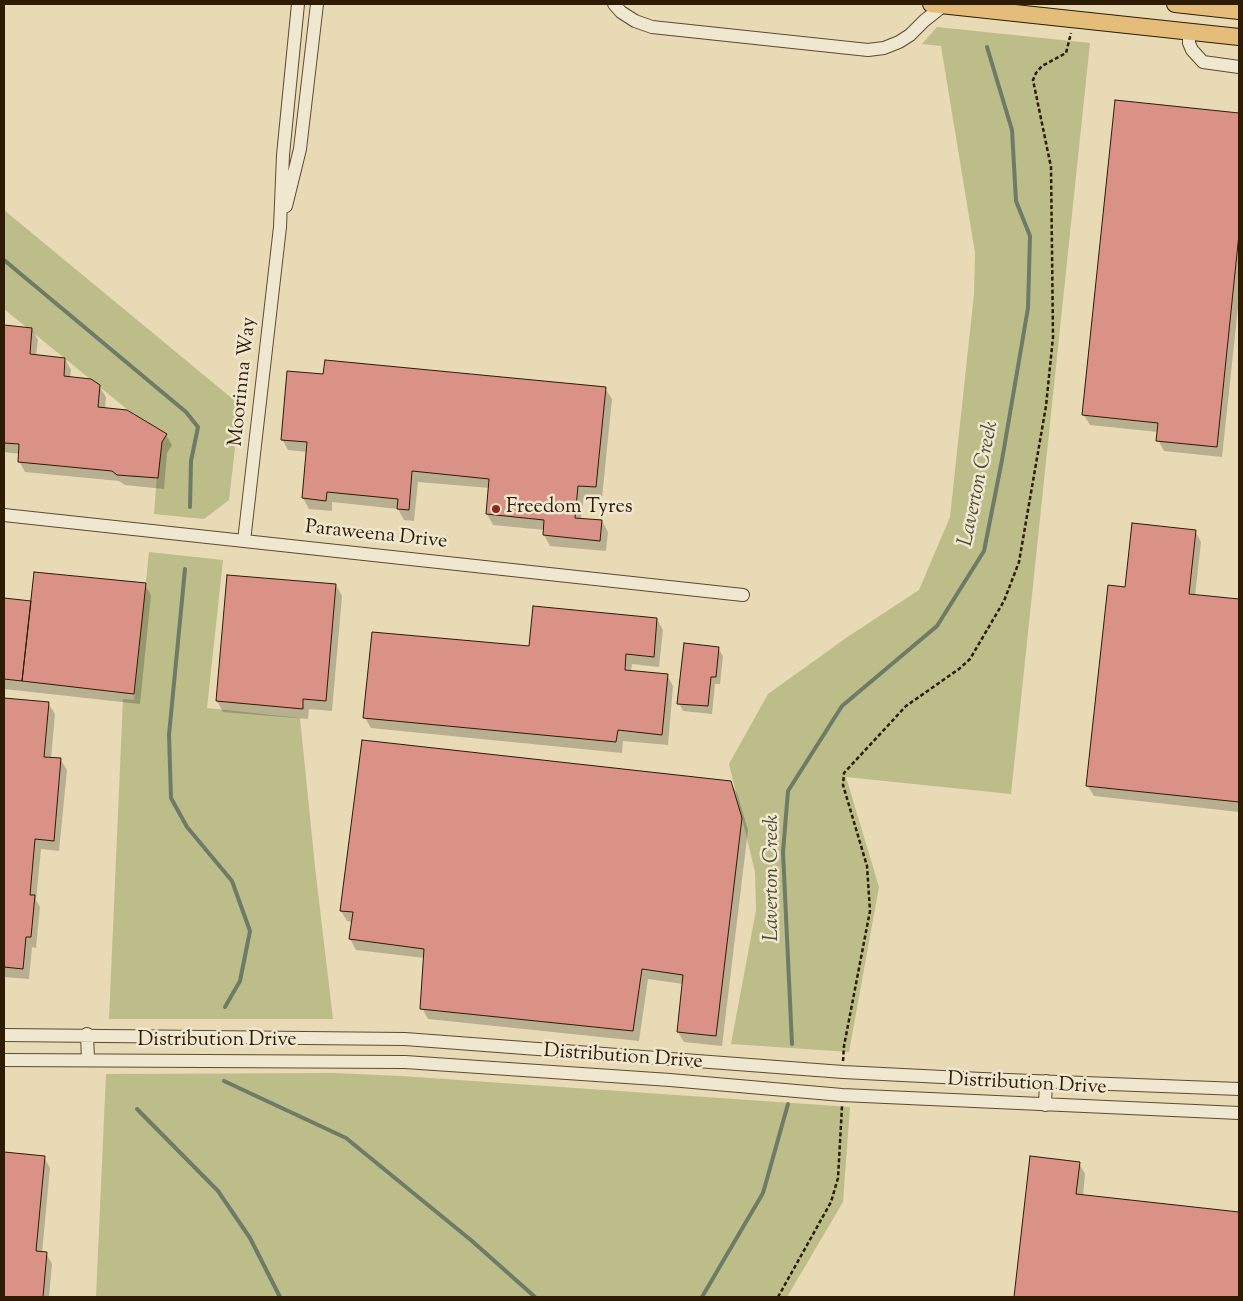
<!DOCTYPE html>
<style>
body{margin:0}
#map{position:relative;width:1243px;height:1301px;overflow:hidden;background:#e7dab5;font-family:"Sorts Mill Goudy",serif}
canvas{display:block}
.frame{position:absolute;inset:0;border:5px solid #2d1b03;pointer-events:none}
</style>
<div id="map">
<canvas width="1243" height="1301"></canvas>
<div class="frame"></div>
</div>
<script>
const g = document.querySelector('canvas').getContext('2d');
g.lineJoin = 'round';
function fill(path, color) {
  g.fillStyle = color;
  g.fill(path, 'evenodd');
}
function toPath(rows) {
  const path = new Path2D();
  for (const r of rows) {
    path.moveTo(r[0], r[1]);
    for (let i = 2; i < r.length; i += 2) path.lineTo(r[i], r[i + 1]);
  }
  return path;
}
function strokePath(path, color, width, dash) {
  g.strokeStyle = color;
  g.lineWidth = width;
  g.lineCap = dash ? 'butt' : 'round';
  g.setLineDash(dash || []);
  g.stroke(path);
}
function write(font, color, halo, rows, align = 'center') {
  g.font = font + ' "Sorts Mill Goudy",serif';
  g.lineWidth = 5;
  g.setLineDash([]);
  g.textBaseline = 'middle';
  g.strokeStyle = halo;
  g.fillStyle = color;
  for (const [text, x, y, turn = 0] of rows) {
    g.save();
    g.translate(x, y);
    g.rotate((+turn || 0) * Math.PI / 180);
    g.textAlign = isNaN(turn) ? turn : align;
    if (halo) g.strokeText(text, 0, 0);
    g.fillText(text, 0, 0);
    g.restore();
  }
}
fill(toPath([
 [937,27,1090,43,1011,794,846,777,879,887,849,1052,731,1044,756,910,755,872,729,764,768,694,846,638,919,590,950,517,974,294,975,253,941,46,922,44],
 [4,210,240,405,229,500,204,519,154,514,160,436,4,309],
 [149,552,223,560,207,708,300,718,315,867,333,1019,109,1019,123,699,134,700],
 [334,1073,401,1076,850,1107,843,1202,787,1297,96,1297,106,1074]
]), '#bcbd89');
fill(toPath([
 [1116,101,1239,114,1239,298,1222,457,1164,451,1158,440,1158,432,1090,425,1083,414],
 [4,326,32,329,38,340,36,356,65,359,71,370,70,378,99,386,106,397,105,409,166,435,172,445,167,453,164,489,125,485,119,481,25,472,19,461,20,454,4,452],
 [325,375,605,388,612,399,602,498,584,496,581,519,602,521,608,532,606,551,550,546,544,535,545,530,493,525,487,514,490,488,418,482,414,521,404,520,398,509,332,502,332,511,309,509,303,498,308,452,288,450,282,439],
 [1195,531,1201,542,1195,596,1239,600,1239,812,1094,796,1087,785,1126,588],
 [145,585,151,595,140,704,4,689,4,599,32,602],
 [336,585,342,596,332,711,309,709,308,719,223,712,217,701],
 [657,619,663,630,659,667,632,664,631,672,667,675,673,686,668,745,623,741,622,753,371,728,365,718,530,648],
 [718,648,723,656,720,684,715,684,712,714,683,711,679,703],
 [4,699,48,703,55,714,51,759,61,760,67,770,59,851,41,849,36,900,40,907,36,948,32,947,29,979,4,977],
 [730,782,737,793,748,830,722,1046,684,1042,678,1032,683,984,648,979,639,1041,428,1019,422,1008,425,958,356,950,350,939,353,922,347,921,341,911],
 [4,1153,44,1157,50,1168,42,1253,46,1253,52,1264,49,1297,4,1297],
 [1031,1158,1079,1163,1085,1174,1083,1196,1239,1214,1239,1297,1015,1297]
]), '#0003');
strokePath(toPath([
 [4,260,186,412,198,427,191,461,190,507],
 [185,569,169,735,171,798,187,827,232,881,250,931,240,981,225,1007],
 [792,1044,783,852,788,791,842,706,937,626,984,551,1002,460,1028,308,1030,236,1016,201,1012,130,987,47],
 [224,1081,346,1138,472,1241,535,1297],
 [137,1109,218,1191,250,1238,280,1297],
 [702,1297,763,1193,788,1104]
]), '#6d7b67', 4);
const building = toPath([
 [1115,100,1239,113,1239,234,1217,447,1156,441,1158,423,1082,415,1115,100],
 [4,325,32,328,30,354,65,358,64,376,91,379,100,385,98,407,127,410,167,434,162,442,158,478,117,475,112,471,18,462,19,444,4,443,4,325],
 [325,360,606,387,596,487,578,486,575,518,602,520,600,541,543,535,544,520,486,514,489,479,412,471,409,510,397,509,398,499,327,492,326,501,302,498,307,442,281,440,287,371,323,374,325,360],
 [1132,523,1196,530,1189,594,1239,599,1239,802,1086,786,1108,585,1125,587,1132,523],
 [34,572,146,583,134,694,22,681,34,572],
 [227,575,336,584,326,701,303,699,303,709,216,701,227,575],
 [4,598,31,601,22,681,4,679,4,598],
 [533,606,657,618,654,657,626,654,625,670,668,674,662,735,618,730,616,742,363,718,372,632,529,646,533,606],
 [684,643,719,647,716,677,711,677,708,706,677,704,684,643],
 [4,698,49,702,44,757,61,758,54,841,35,839,30,895,35,895,31,937,26,937,23,969,4,967,4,698],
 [362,740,731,781,742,818,716,1036,677,1032,683,975,642,969,633,1031,420,1009,424,949,349,939,353,912,340,911,362,740],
 [4,1152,45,1156,36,1251,47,1252,43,1297,4,1297,4,1152],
 [1030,1156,1080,1162,1076,1194,1239,1212,1239,1297,1014,1297,1030,1156]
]);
fill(building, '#da9286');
strokePath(building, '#2d1b03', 1);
const minor = toPath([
 [614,4,621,12,635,21,652,27,868,50,884,48,899,42,910,35,924,21,944,5],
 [1189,32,1189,43,1192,50,1203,62,1239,67],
 [286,206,300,149,317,4],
 [4,515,743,595],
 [244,541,280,227,283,155,298,4],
 [87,1034,88,1060],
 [4,1035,405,1039,843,1072,982,1079,1239,1089],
 [4,1060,405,1062,670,1080,842,1095,1239,1113],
 [1045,1105,1046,1081]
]);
const major = toPath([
 [931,4,1239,37],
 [1175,4,1239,11]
]);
strokePath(minor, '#5c4b30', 14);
strokePath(major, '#2d1b03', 18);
strokePath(toPath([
 [843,1061,844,1046,870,911,867,866,843,785,844,773,906,706,959,669,970,659,1004,601,1019,562,1046,406,1053,337,1051,167,1033,80,1036,73,1042,66,1066,53,1071,33],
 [778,1297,831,1202,838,1178,842,1106]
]), '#2d1b03', 2.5, [4, 2.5]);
strokePath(minor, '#efe7cf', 12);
strokePath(major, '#e4bd7a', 16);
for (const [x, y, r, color] of [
 [496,509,5,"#8f2418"]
]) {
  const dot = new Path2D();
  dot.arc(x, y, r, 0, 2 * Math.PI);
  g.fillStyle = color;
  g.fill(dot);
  strokePath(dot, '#efe7cf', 2);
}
write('20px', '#2d1b03', '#efe7cf', [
 ["Moorinna Way",244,382,-84],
 ["Paraweena Drive",376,536,6],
 ["Distribution Drive",217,1042],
 ["Distribution Drive",623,1058,4],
 ["Distribution Drive",1027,1085,3]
]);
write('20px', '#2d1b03', '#efe7cf', [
 ["Freedom Tyres",506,509]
], 'left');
write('italic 21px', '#4d4b35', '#efe7cf', [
 ["Laverton Creek",980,484,-78],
 ["Laverton Creek",773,878,-90]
]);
</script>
